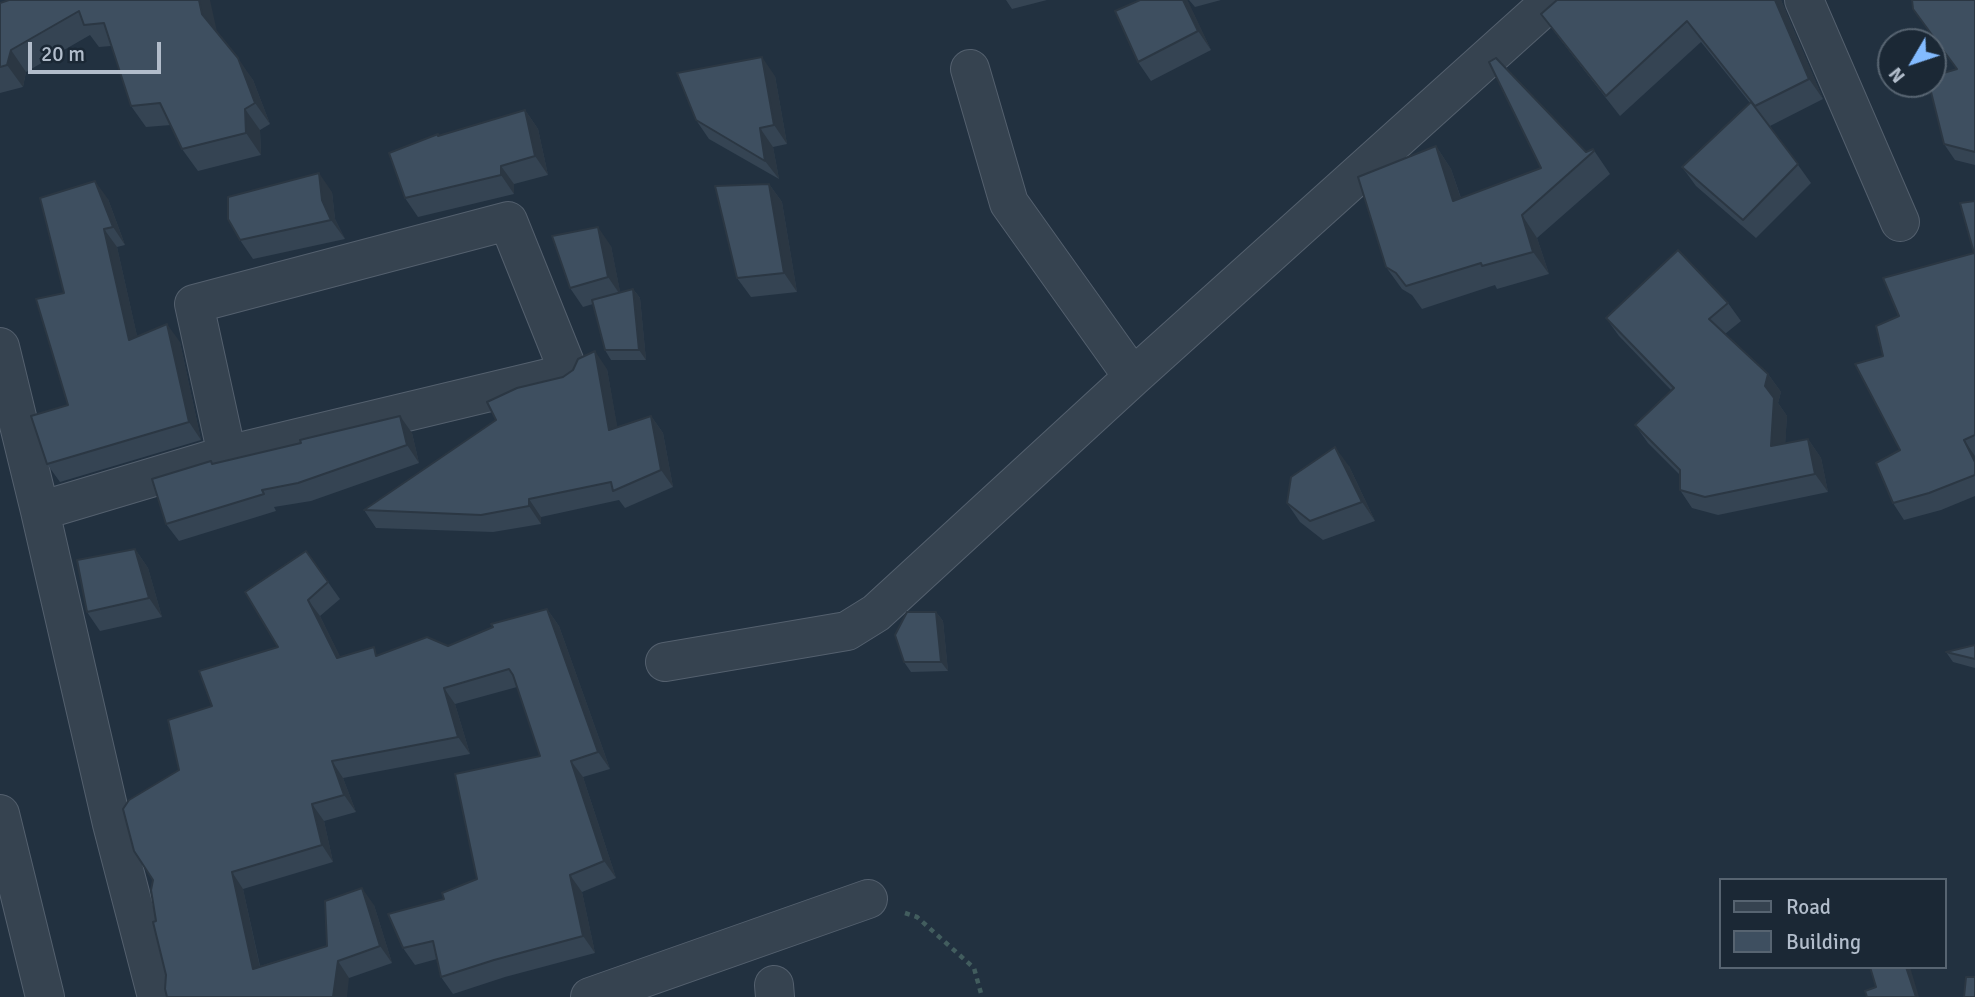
<!DOCTYPE html>
<style>
body{margin:0}
#map{position:relative;width:1975px;height:997px;overflow:hidden;background:#223140;font-family:Signika,sans-serif}
canvas{display:block}
.legend{position:absolute;left:1719px;top:878px;width:228px;height:91px;box-sizing:border-box;background:#1b2835;border:2px solid #576471;margin:0;padding:9px 12px;list-style:none;font-size:21px;color:#b2bdcb}
.legend li{display:flex;align-items:center;gap:14px;height:35px}
.legend b{width:35px;border:2px solid #576471}
.north{position:absolute;left:1877px;top:28px;width:70px;height:70px;box-sizing:border-box;background:#1b2835;border:2px solid #576471;border-radius:50%;rotate:231deg;font-size:19px;font-weight:700;line-height:28px;text-align:center;color:#b2bdcb}
.north::after{content:'';display:block;margin:auto;width:24px;height:32px;background:#83bbff;clip-path:polygon(50% 0,100% 100%,50% 72%,0 100%)}
.scale{position:absolute;left:28px;top:42px;width:133px;height:32px;box-sizing:border-box;border:4px solid #b2bdcb;border-top:0;padding-left:9px;font-size:21px;line-height:24px;white-space:nowrap;color:#b2bdcb;-webkit-text-stroke:5px #1b2835;paint-order:stroke}
</style>
<div id="map">
<canvas width="1975" height="997"></canvas>
<ul class="legend">
<li><b style="height:9px;background:#364350"></b>Road</li>
<li><b style="height:19px;background:#3e4f60"></b>Building</li>
</ul>
<div class="north">N</div>
<div class="scale">20 m</div>
</div>
<script>
const g = document.querySelector('canvas').getContext('2d');
g.lineJoin = 'round';
function toPath(rows) {
  const path = new Path2D();
  for (const r of rows) {
    path.moveTo(r[0], r[1]);
    for (let i = 2; i < r.length; i += 2) path.lineTo(r[i], r[i + 1]);
  }
  return path;
}
function strokePath(path, color, width, dash) {
  g.strokeStyle = color;
  g.lineWidth = width;
  g.lineCap = dash ? 'butt' : 'round';
  g.setLineDash(dash || []);
  g.stroke(path);
}
function fill(path, color) {
  g.fillStyle = color;
  g.fill(path, 'evenodd');
}
const minor = toPath([
 [1804,0,1900,222],
 [970,69,1009,203,1133,377],
 [0,347,40,511,112,824,157,997],
 [40,511,227,455,569,373,508,221,194,304,227,455],
 [665,662,847,631,876,613,1133,377,1552,0],
 [0,814,45,997],
 [774,985,775,997],
 [590,997,868,899]
]);
strokePath(minor, '#54606e', 40);
strokePath(toPath([
 [905,913,917,917,974,968,982,997]
]), '#425d5e', 4.5, [5, 5]);
strokePath(minor, '#364350', 38);
fill(toPath([
 [9,0,217,32,253,80,270,124,260,130,261,155,198,171,182,149,171,125,146,127,131,106,111,46,99,47,90,35,26,72,23,87,0,93,0,3],
 [1006,0,1047,0,1012,9],
 [1140,0,1187,0,1211,50,1151,81,1138,62],
 [1189,0,1221,0,1195,7],
 [1781,0,1823,99,1770,126,1811,183,1756,238,1696,186,1682,167,1750,103,1701,42,1620,116,1556,34,1541,14],
 [1975,0,1975,165,1955,160,1944,144,1957,70],
 [775,76,787,144,773,147,779,179,709,139,696,120],
 [525,110,538,129,548,175,514,184,514,194,418,217,405,198,438,134,440,136],
 [1436,146,1451,169,1461,198,1593,149,1610,174,1537,238,1549,274,1497,289,1495,285,1422,309,1412,295,1402,289,1386,267],
 [769,184,782,202,797,292,751,297,737,278],
 [332,192,335,219,345,239,253,259,240,240],
 [108,199,125,245,117,247,137,336,180,342,201,440,60,482,47,464,68,405,64,293],
 [1975,201,1975,496,1941,510,1904,520,1893,503,1900,450,1883,356,1899,316,1974,253],
 [611,246,620,292,633,289,640,298,646,360,611,360,605,350,593,304,583,307,570,288],
 [1728,303,1741,321,1725,334,1768,374,1781,392,1778,403,1787,416,1785,444,1808,439,1821,458,1828,492,1718,515,1692,508,1680,490,1680,475,1648,443,1635,425,1671,390,1619,336,1606,318],
 [607,369,617,427,651,416,663,433,673,487,625,508,619,500,541,517,541,524,493,532,376,528,364,510,496,420],
 [412,433,419,463,311,501,274,507,276,511,179,541,166,524,213,464],
 [1349,466,1375,521,1323,540,1300,522,1287,503],
 [135,549,148,568,162,617,100,631,87,612],
 [306,551,340,599,320,616,340,657,380,655,448,646,547,609,559,626,610,769,583,777,616,878,582,892,595,953,505,977,453,994,441,977,437,959,415,965,403,948,444,899,477,879,540,756,517,687,455,704,470,754,343,778,356,812,324,821,333,862,243,889,260,966,327,946,374,905,392,963,349,978,166,975,156,921,179,770,212,706,278,647],
 [936,612,943,621,948,671,911,672,904,662],
 [1975,645,1975,668,1953,662,1946,652]
]), '#354453');
fill(toPath([
 [199,0,210,0,218,36,202,14],
 [1183,0,1187,0,1189,3,1211,50,1198,31],
 [1775,0,1781,0,1823,99,1809,79],
 [11,50,26,72,23,87,7,65],
 [762,57,775,76,787,144,774,125],
 [238,58,253,80,270,124,255,103],
 [245,109,260,130,261,155,246,133],
 [525,110,538,129,548,175,535,156],
 [760,128,773,147,779,179,765,161],
 [1436,146,1451,169,1469,223,1453,201],
 [501,166,514,184,514,194,501,175],
 [319,173,332,192,335,219,345,239,331,220,322,200],
 [95,181,108,199,125,245,113,227],
 [769,184,782,202,797,292,784,273],
 [1522,215,1537,238,1549,274,1533,252],
 [598,227,611,246,621,296,608,277],
 [104,229,117,247,142,358,129,340],
 [633,289,640,298,646,360,639,350],
 [167,324,180,342,201,440,189,422],
 [595,351,607,369,621,447,609,430],
 [1768,374,1781,392,1778,403,1787,416,1784,464,1771,446,1765,386],
 [400,416,412,433,419,463,407,445],
 [651,416,663,433,673,487,661,470],
 [1808,439,1821,458,1828,492,1815,474],
 [1964,440,1975,456,1975,462],
 [1335,447,1349,466,1375,521,1362,502],
 [529,499,541,517,541,524,529,506],
 [135,549,148,568,162,617,149,598],
 [308,600,320,616,349,674,337,658],
 [547,609,559,626,610,769,598,752],
 [936,612,943,621,948,671,941,662],
 [444,688,455,704,470,754,458,737],
 [332,761,343,778,356,812,344,795],
 [571,761,583,777,616,878,604,861],
 [312,804,324,821,333,862,322,845],
 [232,872,243,889,264,986,253,969],
 [570,875,582,892,595,953,583,936],
 [362,888,374,905,392,963,380,946],
 [338,961,349,978,347,997,333,997],
 [1906,967,1910,967,1919,997,1916,997]
]), '#2b3743');
const building = toPath([
 [9,0,199,0,202,14,238,58,255,103,245,109,246,133,182,149,160,103,131,106,104,23,84,25,79,11,11,50,7,65,0,67,0,3,9,0],
 [1140,0,1183,0,1198,31,1138,62,1115,11,1140,0],
 [1557,0,1775,0,1809,79,1755,106,1687,21,1606,96,1541,14,1557,0],
 [1912,0,1975,0,1975,152,1944,144,1929,84,1933,84,1933,76,1957,69,1913,9,1912,0],
 [762,57,774,125,760,128,765,161,696,120,677,73,762,57],
 [1496,58,1586,152,1593,149,1594,151,1522,215,1533,252,1482,266,1481,263,1406,286,1396,273,1386,267,1358,177,1436,146,1453,201,1541,168,1489,62,1496,58],
 [1751,102,1798,164,1743,220,1682,167,1751,102],
 [525,110,535,156,501,166,501,175,405,198,389,153,438,134,438,136,525,110],
 [319,173,322,200,331,220,240,240,228,219,228,197,319,173],
 [95,181,113,227,104,229,129,340,167,324,189,422,47,464,31,416,68,405,36,299,64,293,40,198,95,181],
 [769,184,784,273,737,278,715,186,769,184],
 [1975,201,1975,435,1964,440,1975,462,1975,475,1929,493,1893,503,1876,463,1900,450,1855,364,1883,356,1876,326,1899,316,1883,278,1974,253,1960,203,1975,201],
 [598,227,608,277,570,288,552,236,598,227],
 [1678,250,1728,303,1709,319,1768,374,1765,386,1774,398,1771,446,1808,439,1815,474,1705,497,1680,490,1680,470,1635,425,1674,388,1606,318,1678,250],
 [633,289,639,350,605,350,592,300,633,289],
 [595,351,609,430,651,416,661,470,613,491,611,482,529,499,529,506,481,515,364,510,496,420,487,402,517,388,563,377,573,370,578,359,595,351],
 [400,416,407,445,298,483,262,490,264,494,166,524,152,479,211,461,212,464,301,443,300,440,308,438,400,416],
 [1335,447,1362,502,1310,521,1287,503,1291,477,1335,447],
 [135,549,149,598,87,612,77,560,135,549],
 [306,551,328,582,308,600,337,658,374,647,376,656,427,637,448,646,493,627,491,624,547,609,598,752,571,761,604,861,570,875,583,936,494,960,441,977,433,941,403,948,388,914,444,899,442,893,477,879,455,774,540,756,513,675,509,669,444,688,458,737,332,761,344,795,312,804,322,845,232,872,253,969,327,946,325,901,362,888,380,946,338,961,333,997,167,997,165,989,166,975,153,922,156,921,151,890,153,880,134,851,123,809,129,800,179,770,168,720,212,706,199,671,278,647,245,592,306,551],
 [907,612,936,612,941,662,904,662,895,635,907,612],
 [1975,645,1975,659,1946,652,1975,645],
 [1870,967,1906,967,1916,997,1867,997,1865,991,1876,987,1870,967],
 [1966,977,1975,977,1975,997,1964,997,1966,977]
]);
fill(building, '#3e4f60');
strokePath(building, '#2b3743', 2);
</script>
